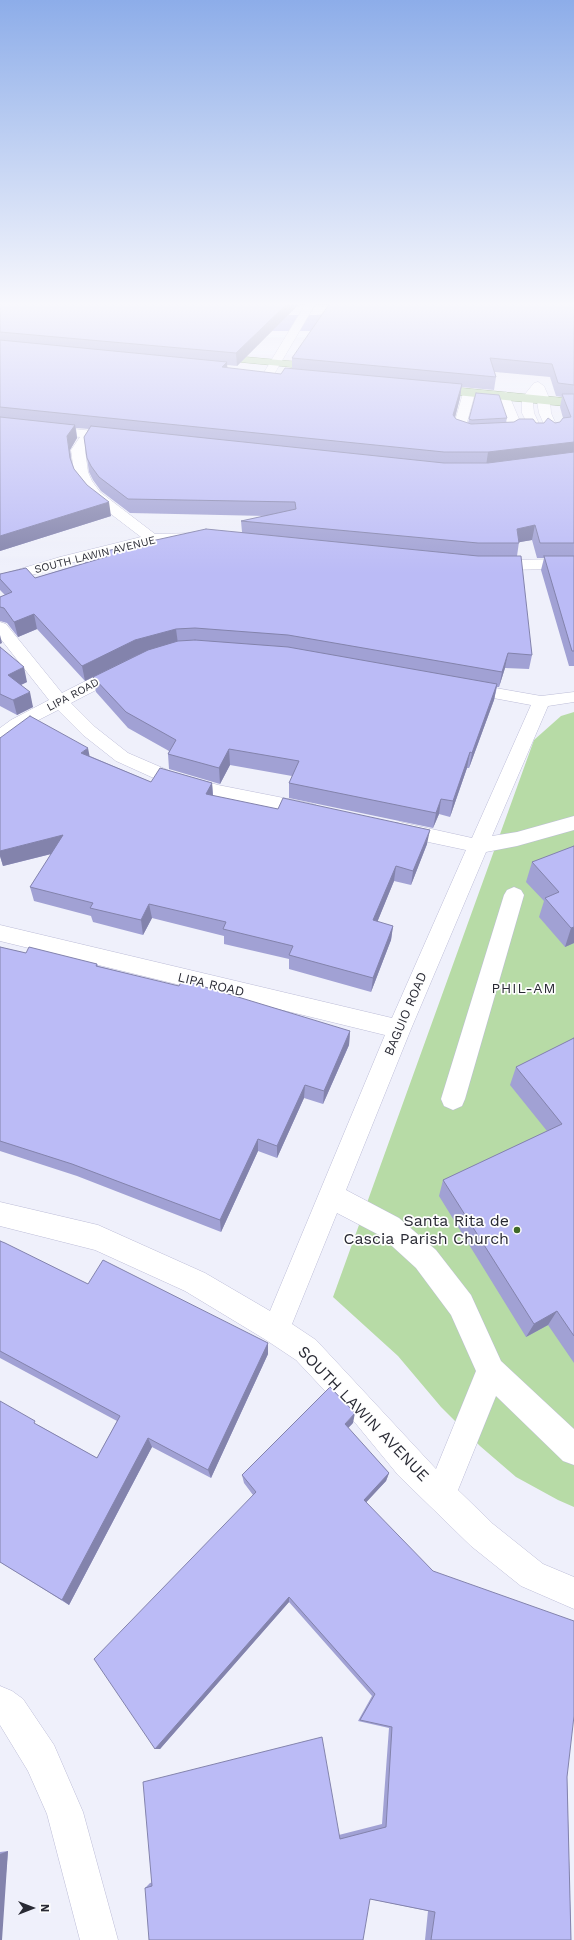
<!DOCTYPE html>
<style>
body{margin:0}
#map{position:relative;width:574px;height:1940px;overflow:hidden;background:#eff0fb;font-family:"Work Sans",sans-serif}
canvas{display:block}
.north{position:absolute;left:12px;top:1888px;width:40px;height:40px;-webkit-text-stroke:3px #fefefe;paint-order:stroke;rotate:90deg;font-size:11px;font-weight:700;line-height:16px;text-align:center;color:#292a34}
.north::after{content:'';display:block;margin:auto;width:14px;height:18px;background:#292a34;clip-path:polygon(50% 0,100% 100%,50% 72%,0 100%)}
</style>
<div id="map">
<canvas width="574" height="1940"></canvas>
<div class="north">N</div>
</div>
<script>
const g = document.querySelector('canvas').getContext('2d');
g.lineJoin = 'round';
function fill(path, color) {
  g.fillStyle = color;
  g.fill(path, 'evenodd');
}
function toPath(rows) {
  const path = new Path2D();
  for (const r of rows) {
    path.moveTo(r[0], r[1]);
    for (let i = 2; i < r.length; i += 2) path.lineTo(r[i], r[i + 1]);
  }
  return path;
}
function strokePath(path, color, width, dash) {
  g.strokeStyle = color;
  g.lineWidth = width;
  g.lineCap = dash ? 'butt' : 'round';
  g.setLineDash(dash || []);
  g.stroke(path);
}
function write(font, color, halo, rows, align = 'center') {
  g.font = font + ' "Work Sans",sans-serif';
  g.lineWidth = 3.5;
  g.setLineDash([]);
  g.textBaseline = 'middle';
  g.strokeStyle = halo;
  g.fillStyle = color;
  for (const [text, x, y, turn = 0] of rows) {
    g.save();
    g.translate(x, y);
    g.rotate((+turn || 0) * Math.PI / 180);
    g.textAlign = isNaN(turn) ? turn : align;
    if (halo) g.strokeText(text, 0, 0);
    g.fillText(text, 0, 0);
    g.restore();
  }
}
fill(toPath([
 [574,712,574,1507,558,1500,516,1477,480,1446,441,1407,398,1356,333,1297,534,740,561,716]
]), '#b7dba6');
fill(toPath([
 [118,303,143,303,252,315,317,315,349,311,390,310,399,312,403,318,399,324,390,326,349,327,317,331,252,331,135,318,126,315,118,303]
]), '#a4a3eb');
const minor = toPath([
 [306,303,316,303,273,376,265,376,263,374,306,303],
 [538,382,544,386,550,400,551,413,559,431,557,434,553,435,547,431,539,413,536,396,533,403,534,413,543,432,541,435,533,435,522,413,522,398,534,383,538,382],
 [469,389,475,393,466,426,471,428,508,426,499,400,502,393,506,392,512,396,511,400,522,426,520,429,512,434,469,436,455,431,453,428,463,393,469,389],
 [0,421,121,434,122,437,116,441,92,438,85,450,88,472,92,481,100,492,155,534,196,533,201,534,203,537,201,540,196,541,152,543,70,563,0,585,0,575,60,557,141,537,90,498,78,482,74,472,71,450,80,437,0,429,0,421],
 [574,559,574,569,491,570,486,568,483,565,486,562,491,560,574,559],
 [0,622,6,624,62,693,115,666,121,665,127,666,129,670,127,674,71,703,95,727,128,753,172,772,218,785,309,803,316,805,319,810,316,815,309,817,218,797,158,780,116,761,83,735,58,710,23,728,6,741,0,743,0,728,11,720,49,700,0,638,0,622],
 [467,683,541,696,574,692,574,702,548,706,492,836,517,832,574,816,574,830,517,846,486,852,411,1029,346,1190,399,1218,436,1250,471,1295,501,1361,574,1429,574,1465,563,1461,496,1396,458,1490,493,1524,543,1564,574,1577,574,1609,521,1586,471,1546,398,1475,357,1425,296,1360,266,1340,185,1291,95,1250,0,1226,0,1202,98,1225,205,1273,270,1311,385,1035,0,941,0,925,392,1018,466,850,400,836,393,834,390,829,393,824,400,822,472,838,531,705,461,692,458,688,461,684,467,683],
 [337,1213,381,1236,416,1268,451,1315,476,1371,436,1469,316,1340,292,1324,337,1213],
 [514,887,521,890,524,895,465,1099,462,1106,453,1110,444,1106,441,1099,504,895,507,890,514,887],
 [0,1686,12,1691,23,1699,54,1745,83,1812,118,1940,80,1940,47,1814,28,1771,0,1725,0,1686]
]);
const major = toPath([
 [213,354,322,364,328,367,322,370,209,359,207,357,213,354],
 [431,385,574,399,574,407,427,392,425,389,431,385]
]);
strokePath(minor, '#bcbcd7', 1);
strokePath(major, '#698a5c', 1);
fill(minor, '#fff');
fill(major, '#b9d7aa');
fill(toPath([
 [0,303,300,303,237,366,227,365,227,368,281,374,292,368,292,358,574,303,574,666,569,666,541,570,544,558,537,558,532,540,519,542,517,556,532,655,529,669,505,668,499,687,497,687,494,700,469,768,467,768,450,817,439,814,433,828,289,798,289,783,292,776,230,765,220,784,169,769,168,754,169,751,128,728,96,692,93,677,85,681,37,629,18,637,7,623,0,621,0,597,5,595,0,590,0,574,35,578,106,556,106,551,242,532,241,521,266,516,130,513,101,491,93,480,89,472,84,437,89,429,76,428,77,438,70,450,71,460,74,469,111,516,0,551],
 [495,372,550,377,556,396,562,397,560,407,563,418,560,422,555,423,536,423,506,422,507,418,469,419,468,423,456,419,455,417,460,398,461,387,494,390,496,377],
 [139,654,94,676,137,655],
 [0,647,27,682,21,685,33,707,17,715,0,706],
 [0,738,90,756,151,782,212,783,213,796,427,844,411,885,394,881,377,922,393,926,391,940,371,992,289,969,289,959,224,944,224,936,152,918,143,935,93,922,91,916,34,901,30,887,51,854,3,866,0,856],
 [574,846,574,943,565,947,539,917,544,901,526,882,532,862],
 [0,947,26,953,97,964,98,966,350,1031,349,1045,323,1104,304,1098,277,1158,258,1151,221,1232,77,1176,0,1151],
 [574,1038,574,1363,548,1325,526,1337,439,1196,443,1180,547,1131,510,1085,516,1067],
 [0,1241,88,1284,268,1343,268,1354,211,1478,152,1447,69,1605,0,1562,38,1425,97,1458,117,1421,0,1358],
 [353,1423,348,1428,389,1473,386,1481,366,1502,567,1777,571,1940,425,1940,428,1911,370,1899,145,1888,150,1883,382,1824,389,1728,358,1721,372,1696,289,1602,160,1749,155,1749,253,1495,244,1483,242,1475],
 [8,1851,0,1940,0,1852]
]), '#a1a1d4');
fill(toPath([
 [288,303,300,303,237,366,236,353],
 [227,362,228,375,222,367],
 [462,384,460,398,452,429,453,415],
 [75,425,77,438,70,450,73,472,67,436],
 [574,442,574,456,486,466,488,452],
 [109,502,111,516,0,551,0,536],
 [535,525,532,540,515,543,517,529],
 [34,614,37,629,18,637,14,622],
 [176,629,178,644,137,655,85,681,82,666,135,640],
 [0,635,2,643,0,644],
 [508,653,505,668,499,687,502,672],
 [24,667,27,682,12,689,8,675],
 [497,684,494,700,469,768,472,753],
 [30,692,33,707,17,715,13,700],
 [88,748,91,763,81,753],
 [229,749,230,765,220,784,219,768],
 [470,752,467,768,450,817,453,801],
 [212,783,213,797,206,794],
 [441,799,439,814,433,828,436,813],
 [430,830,427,844,411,885,413,871],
 [63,835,67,850,3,866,0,856,0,851],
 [396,866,394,881,372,935,373,920],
 [149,904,152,918,143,935,141,920],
 [393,926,391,940,371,992,373,978],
 [574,927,574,943,565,947,571,928],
 [350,1031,349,1045,323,1104,324,1091],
 [305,1085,304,1098,277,1158,277,1146],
 [258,1139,258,1151,221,1232,220,1220],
 [557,1311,548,1325,526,1337,534,1324],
 [268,1343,268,1354,211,1478,208,1470],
 [355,1413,353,1423,343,1433,345,1424],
 [148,1438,152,1447,69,1605,62,1600],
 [389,1473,386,1481,361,1508,364,1500],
 [289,1597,289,1602,160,1749,155,1749],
 [8,1851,2,1940,0,1940,0,1854]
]), '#8383ac');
const building = toPath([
 [0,303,288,303,236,353,0,332,0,303],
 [330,303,574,303,574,385,558,383,552,364,490,358,496,377,292,358,330,303],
 [0,340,227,362,222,367,281,374,285,368,462,384,453,415,456,419,471,424,514,422,519,419,533,419,536,423,544,423,548,418,555,423,560,422,563,418,571,417,562,394,574,394,574,442,488,452,444,452,0,407,0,340],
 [476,393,499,395,507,418,472,420,469,419,476,393],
 [0,417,75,425,67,436,70,458,74,469,87,485,109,502,0,536,0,417],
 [91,426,444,463,488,463,574,452,574,543,540,543,535,525,517,529,519,543,478,543,241,521,296,509,295,502,128,499,99,477,91,466,87,458,84,437,91,426],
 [206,529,478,556,521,556,532,655,508,653,502,672,288,635,195,628,176,629,135,640,82,666,34,614,14,622,4,608,0,607,0,597,12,592,0,579,0,574,26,568,35,578,109,556,106,551,206,529],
 [544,556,574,556,574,651,572,651,544,556],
 [195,640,288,647,497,684,472,753,470,752,453,801,441,799,436,813,289,783,299,761,229,749,219,768,168,754,176,740,126,712,93,677,148,650,178,641,195,640],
 [0,647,24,667,8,675,30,692,13,700,0,694,0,647],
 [30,716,88,748,81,753,151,782,160,768,212,783,206,794,278,809,283,798,430,830,413,871,396,866,373,920,393,926,373,978,289,955,293,946,223,929,226,922,149,904,141,920,90,908,93,903,30,887,63,835,0,851,0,738,30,716],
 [574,846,574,927,571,928,545,898,559,892,532,862,574,846],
 [0,947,26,953,29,947,97,964,96,966,179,986,182,980,350,1031,324,1091,305,1085,277,1146,258,1139,220,1220,72,1164,0,1141,0,947],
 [574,1038,574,1336,557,1311,534,1324,443,1180,562,1124,516,1067,574,1038],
 [0,1241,5,1243,88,1284,103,1260,268,1343,208,1470,148,1438,62,1600,0,1562,0,1401,35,1421,34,1423,97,1458,120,1416,0,1351,0,1241],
 [330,1387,355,1413,345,1424,389,1473,364,1500,433,1571,574,1621,574,1716,567,1777,571,1940,431,1940,435,1912,370,1899,363,1940,149,1940,145,1888,152,1886,143,1782,322,1737,340,1839,386,1827,392,1727,360,1720,375,1694,289,1597,155,1749,94,1659,256,1492,242,1475,330,1387]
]);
fill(building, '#bbbbf6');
strokePath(building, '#8383ac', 1);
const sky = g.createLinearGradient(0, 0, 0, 574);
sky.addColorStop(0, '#8dade9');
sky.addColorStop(0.53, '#f8f8fd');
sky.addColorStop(1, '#f8f8fd00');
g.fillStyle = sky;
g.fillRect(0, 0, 574, 574);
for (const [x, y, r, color] of [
 [517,1230,4,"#406a27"]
]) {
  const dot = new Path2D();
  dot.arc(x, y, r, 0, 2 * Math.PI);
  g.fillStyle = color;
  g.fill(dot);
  strokePath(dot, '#fefefe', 1.5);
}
write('11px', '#292a34', '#fefefe', [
 ["SOUTH LAWIN AVENUE",95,555,-14],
 ["LIPA ROAD",73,695,-28]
]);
write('13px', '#292a34', '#fefefe', [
 ["LIPA ROAD",211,985,13],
 ["BAGUIO ROAD",406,1014,-67]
]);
g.letterSpacing = '1px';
write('14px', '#292a34', '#fefefe', [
 ["PHIL-AM",524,989]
]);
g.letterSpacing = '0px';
write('16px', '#292a34', '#fefefe', [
 ["Santa Rita de",509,1221],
 ["Cascia Parish Church",509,1239]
], 'right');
write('16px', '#292a34', '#fefefe', [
 ["SOUTH LAWIN AVENUE",363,1414,46]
]);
</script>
